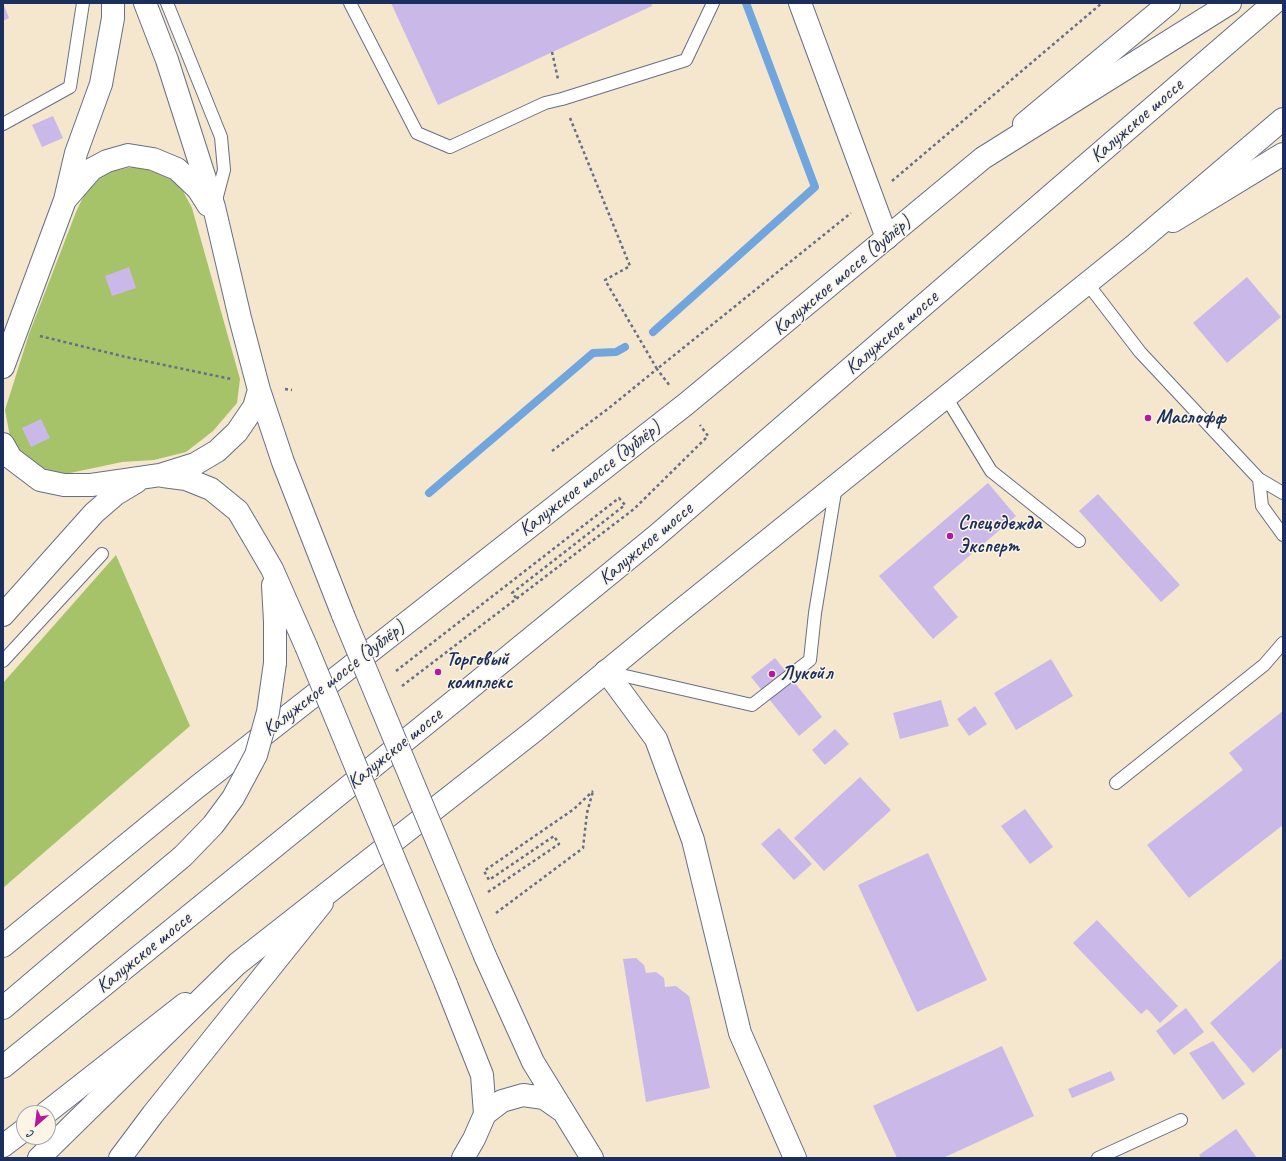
<!DOCTYPE html>
<meta charset="utf-8">
<style>
body{margin:0}
#map{position:relative;width:1286px;height:1161px;overflow:hidden;background:#f4e7cd;font-family:Caveat,sans-serif}
canvas{display:block}
.frame{position:absolute;inset:0;border:4px solid #1b2f5e;pointer-events:none}
.north{position:absolute;left:16px;top:1105px;width:40px;height:40px;box-sizing:border-box;background:#fcf5e5;border:1px solid #a2a6af;border-radius:50%;rotate:208deg;font-size:11px;font-weight:700;line-height:16px;text-align:center;color:#1b2f5e}
.north::after{content:'';display:block;margin:auto;width:14px;height:18px;background:#b5179e;clip-path:polygon(50% 0,100% 100%,50% 72%,0 100%)}
</style>
<div id="map">
<canvas width="1286" height="1161"></canvas>
<div class="frame"></div>
<div class="north">С</div>
</div>
<script>
const g = document.querySelector('canvas').getContext('2d');
g.lineJoin = 'round';
function fill(path, color) {
  g.fillStyle = color;
  g.fill(path, 'evenodd');
}
function toPath(rows) {
  const path = new Path2D();
  for (const r of rows) {
    path.moveTo(r[0], r[1]);
    for (let i = 2; i < r.length; i += 2) path.lineTo(r[i], r[i + 1]);
  }
  return path;
}
function strokePath(path, color, width, dash) {
  g.strokeStyle = color;
  g.lineWidth = width;
  g.lineCap = dash ? 'butt' : 'round';
  g.setLineDash(dash || []);
  g.stroke(path);
}
function write(font, color, halo, rows, align = 'center') {
  g.font = font + ' Caveat,sans-serif';
  g.lineWidth = 3;
  g.setLineDash([]);
  g.textBaseline = 'middle';
  g.strokeStyle = halo;
  g.fillStyle = color;
  for (const [text, x, y, turn = 0] of rows) {
    g.save();
    g.translate(x, y);
    g.rotate((+turn || 0) * Math.PI / 180);
    g.textAlign = isNaN(turn) ? turn : align;
    if (halo) g.strokeText(text, 0, 0);
    g.fillText(text, 0, 0);
    g.restore();
  }
}
fill(toPath([
 [144,166,169,177,183,191,192,208,240,379,237,403,213,431,186,452,154,460,122,462,56,476,30,463,11,442,5,410,29,334,76,212,87,189,106,173,127,168],
 [116,555,190,726,3,888,3,683]
]), '#a6c36a');
strokePath(toPath([
 [653,332,815,187,746,3],
 [429,493,593,353,616,352,625,347]
]), '#70a5dd', 8);
fill(toPath([
 [3,3,9,18,3,21],
 [391,3,651,3,652,6,438,105],
 [53,116,63,138,42,147,32,125],
 [129,267,136,288,112,296,105,276],
 [1247,277,1281,317,1227,363,1193,323],
 [41,419,50,438,31,447,22,428],
 [988,483,1016,516,933,587,958,617,933,639,879,576],
 [1098,494,1180,585,1161,602,1079,511],
 [775,658,822,717,799,736,751,677],
 [1051,659,1073,696,1016,730,994,693],
 [941,700,949,726,900,739,893,713],
 [975,706,987,724,969,736,957,719],
 [1283,711,1283,825,1189,898,1147,845,1243,770,1229,753],
 [835,729,849,744,825,765,812,750],
 [860,777,891,810,824,871,794,838],
 [1025,809,1053,847,1030,864,1001,826],
 [779,828,812,864,794,880,761,844],
 [928,853,987,980,917,1012,858,885],
 [1097,920,1178,1006,1160,1023,1147,1009,1141,1014,1073,943],
 [636,958,644,965,646,973,656,972,664,978,665,987,676,986,689,996,710,1088,646,1102,623,959],
 [1283,958,1283,1047,1253,1073,1210,1023],
 [1186,1008,1204,1032,1174,1055,1156,1031],
 [1213,1041,1245,1084,1223,1100,1189,1053],
 [1002,1046,1034,1116,943,1158,897,1158,873,1106],
 [1111,1071,1115,1080,1072,1098,1068,1089],
 [1236,1129,1257,1158,1201,1158,1199,1155]
]), '#cab8e9');
const service = toPath([
 [167,3,221,137,224,170,215,204],
 [350,3,417,133,450,147,545,103,562,99,686,60,713,3],
 [3,124,70,87,83,3],
 [1087,283,1140,352,1259,479,1262,506,1283,535],
 [946,397,991,471,1079,541],
 [1259,479,1283,493],
 [3,661,102,554],
 [608,672,752,705,810,660,815,613,836,486],
 [1116,783,1264,665,1283,643],
 [1098,1158,1181,1120]
]);
const minor = toPath([
 [145,3,167,60,214,207,240,318,259,390,283,462,343,615],
 [800,3,887,238],
 [66,199,92,169,107,161,128,155,153,159,177,169,198,189,208,205],
 [3,367,65,200,76,153,101,84,113,18,113,3],
 [3,444,11,458,40,480,64,485,91,485,160,475,195,464,217,451,237,432,254,407,259,390],
 [163,476,186,479,211,489,238,511,258,545,272,569,306,646],
 [273,585,275,622,275,663],
 [3,615,94,513,116,494,136,482],
 [606,671,656,739,693,840,740,1033,795,1158],
 [485,956,533,1062,592,1158],
 [446,984,482,1075,485,1114],
 [3,1008,82,941],
 [120,1158,153,1114,322,903],
 [463,1158,474,1139,485,1114,502,1101,523,1095,544,1098,561,1110]
]);
const secondary = toPath([
 [1024,124,1169,3],
 [1173,221,1283,154]
]);
const primary = toPath([
 [46,1113,185,1004],
 [3,1146,24,1130]
]);
const trunk = toPath([
 [3,946,197,787,686,404,983,158,1230,3],
 [3,1067,459,697,656,536,1274,3],
 [39,1158,237,964,534,731,670,619,1136,244,1283,119]
]);
strokePath(service, '#676f85', 14);
strokePath(minor, '#676f85', 24);
strokePath(secondary, '#676f85', 24);
strokePath(primary, '#676f85', 24);
strokePath(trunk, '#676f85', 24);
strokePath(toPath([
 [552,52,558,79],
 [570,118,630,266,605,280,657,369,851,213],
 [892,181,1102,3],
 [40,336,126,357,231,379],
 [285,389,292,390],
 [552,451,609,408,657,369,670,386],
 [396,671,619,498,625,505,512,593,517,599],
 [402,686,634,509,708,436,700,425],
 [488,892,559,844,554,836,489,880,484,871,574,809,593,791],
 [496,913,583,848,587,813,593,791]
]), '#676f85', 2.5, [3, 3]);
strokePath(service, '#fff', 12);
strokePath(minor, '#fff', 22);
strokePath(secondary, '#fff', 22);
strokePath(primary, '#fff', 22);
strokePath(trunk, '#fff', 22);
const minorBridge = toPath([
 [343,615,485,956],
 [306,646,446,984],
 [82,941,183,856,213,825,233,798,256,755,268,712,275,663]
]);
strokePath(minorBridge, '#676f85', 24, []);
strokePath(minorBridge, '#fff', 22);
for (const [x, y, r, color] of [
 [1148,418,4,"#b5179e"],
 [950,536,4,"#b5179e"],
 [438,672,4,"#b5179e"],
 [772,674,4,"#b5179e"]
]) {
  const dot = new Path2D();
  dot.arc(x, y, r, 0, 2 * Math.PI);
  g.fillStyle = color;
  g.fill(dot);
  strokePath(dot, '#fcf5e5', 1.5);
}
write('20px', '#1b2f5e', '#fcf5e5', [
 ["Калужское шоссе",1137,121,-41],
 ["Калужское шоссе (дублёр)",842,276,-40],
 ["Калужское шоссе",892,333,-41],
 ["Калужское шоссе (дублёр)",590,479,-38],
 ["Калужское шоссе",646,544,-40],
 ["Калужское шоссе (дублёр)",334,679,-38],
 ["Калужское шоссе",395,749,-39],
 ["Калужское шоссе",144,953,-39]
]);
write('bold 20px', '#1b2f5e', '#fcf5e5', [
 ["Маслофф",1156,418],
 ["Спецодежда",958,524],
 ["Эксперт",958,547],
 ["Торговый",446,660],
 ["комплекс",446,683],
 ["Лукойл",780,674]
], 'left');
</script>
